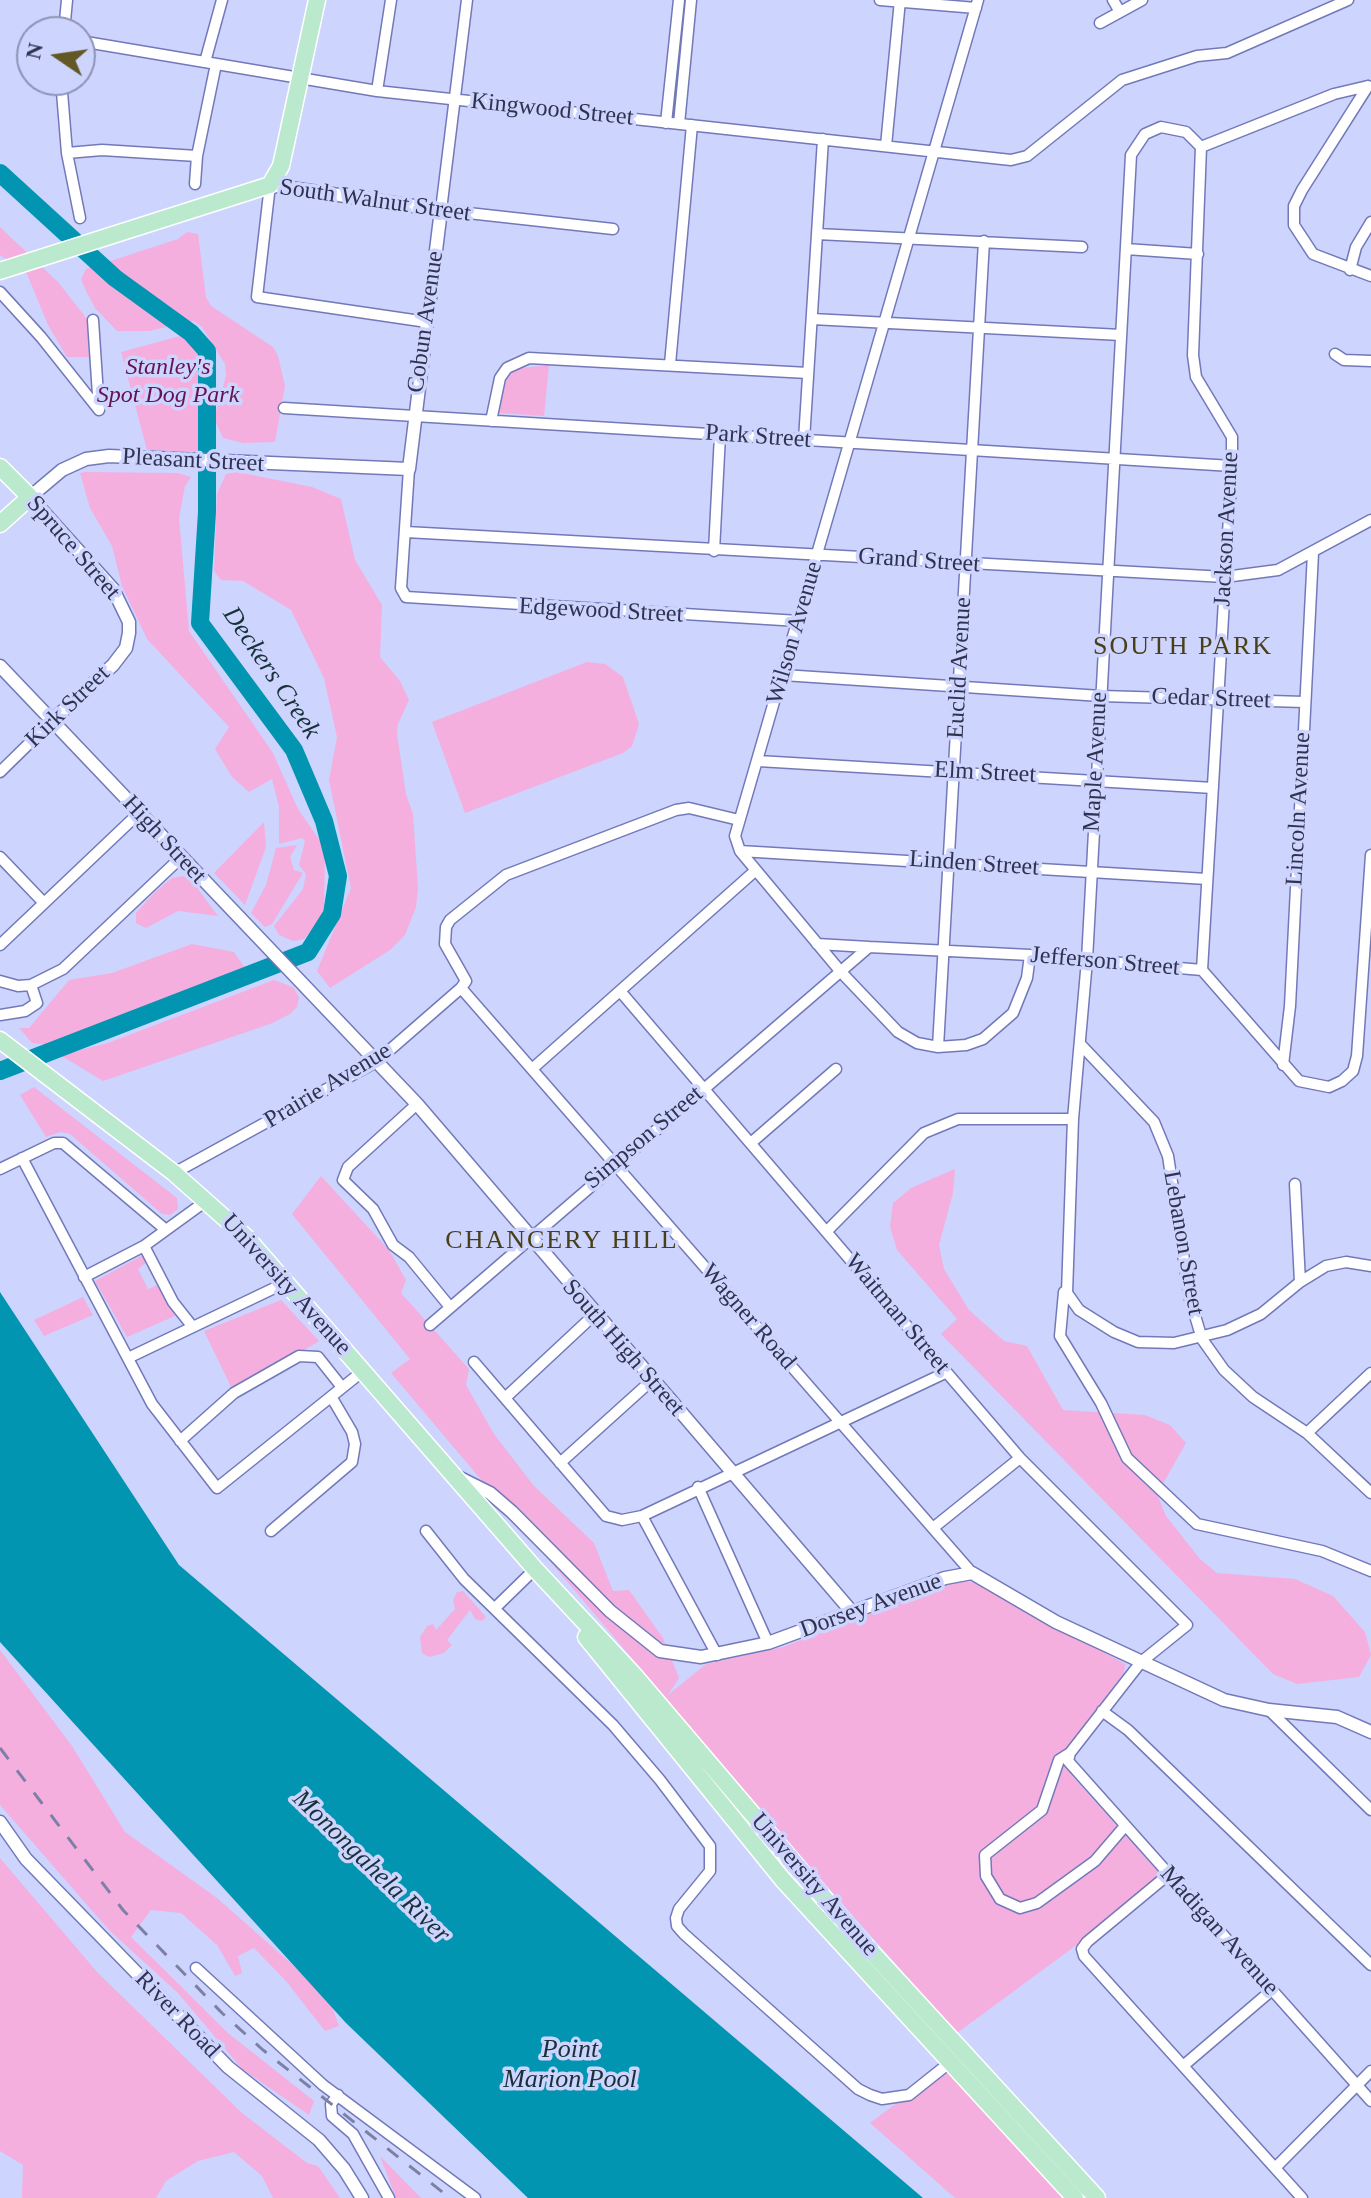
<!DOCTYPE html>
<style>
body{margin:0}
#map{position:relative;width:1371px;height:2198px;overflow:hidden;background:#cdd4fe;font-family:"Times New Roman",serif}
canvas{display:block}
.north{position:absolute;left:16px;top:16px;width:80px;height:80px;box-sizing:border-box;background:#cdd4fe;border:2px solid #8e94b8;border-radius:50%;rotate:283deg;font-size:22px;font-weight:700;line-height:32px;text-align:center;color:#30334f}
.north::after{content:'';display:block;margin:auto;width:28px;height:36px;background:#635825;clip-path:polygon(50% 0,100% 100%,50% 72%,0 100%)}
</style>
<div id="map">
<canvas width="1371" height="2198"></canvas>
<div class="north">N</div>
</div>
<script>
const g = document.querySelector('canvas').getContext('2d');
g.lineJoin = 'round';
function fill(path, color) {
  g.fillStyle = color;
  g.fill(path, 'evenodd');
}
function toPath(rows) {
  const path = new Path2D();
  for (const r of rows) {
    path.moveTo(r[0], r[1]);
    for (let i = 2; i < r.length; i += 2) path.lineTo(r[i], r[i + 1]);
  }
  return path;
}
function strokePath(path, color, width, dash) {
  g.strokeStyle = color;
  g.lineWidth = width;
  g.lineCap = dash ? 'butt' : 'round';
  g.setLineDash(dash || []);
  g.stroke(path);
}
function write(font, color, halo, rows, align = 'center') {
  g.font = font + ' "Times New Roman",serif';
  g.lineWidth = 7;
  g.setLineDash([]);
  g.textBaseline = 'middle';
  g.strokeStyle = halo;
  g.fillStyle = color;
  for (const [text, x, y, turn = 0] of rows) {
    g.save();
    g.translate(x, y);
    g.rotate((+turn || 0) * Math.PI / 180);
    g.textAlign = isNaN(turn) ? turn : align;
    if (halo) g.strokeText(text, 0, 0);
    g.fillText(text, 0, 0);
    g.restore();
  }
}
fill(toPath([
 [0,227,58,282,87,319,89,357,67,357,48,325,27,274,0,255],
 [187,232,198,234,206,297,211,306,273,347,278,356,285,386,275,442,243,443,223,438,214,418,226,376,225,364,202,327,193,321,149,331,117,331,95,308,85,289,81,279,86,269,178,239],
 [191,333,207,351,204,452,147,450,121,352],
 [549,365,544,416,499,413,501,391,511,373,522,368],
 [85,472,178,473,191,477,185,486,179,518,189,631,273,753,298,809,325,848,324,908,318,923,304,939,293,941,279,935,274,926,303,889,306,874,299,865,305,841,302,838,279,844,279,807,272,779,249,792,232,777,215,749,229,727,147,639,122,586,112,546,90,508,80,473],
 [237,472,312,487,341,499,355,560,382,605,380,657,400,681,409,700,398,724,397,734,406,794,413,814,418,888,416,907,405,935,390,950,330,988,317,971,351,888,329,780,337,737,324,678,291,610,243,581,221,580,214,571,217,494,226,474],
 [587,662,605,664,623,677,639,724,632,746,623,753,465,813,432,722],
 [264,822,266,847,245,905,214,873],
 [297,845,290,857,294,870,303,873,272,924,265,927,251,913,266,885,276,848],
 [183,876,192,881,218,916,178,911,146,928,136,923,136,913,154,893,172,878],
 [192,944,234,952,245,968,48,1045,32,1043,19,1028,29,1028,69,980,112,973],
 [274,980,293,987,299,997,297,1007,290,1014,270,1024,103,1081,60,1055,108,1043],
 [34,1087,177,1198,178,1209,170,1215,162,1214,70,1134,60,1132,46,1137,20,1095],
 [955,1169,953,1193,939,1245,944,1269,969,1310,1004,1341,1027,1346,1063,1410,1145,1415,1170,1425,1186,1443,1157,1494,1166,1516,1200,1559,1217,1573,1295,1579,1333,1596,1365,1632,1371,1655,1359,1677,1297,1684,1273,1674,941,1334,957,1319,897,1250,890,1227,893,1203,911,1188],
 [321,1176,389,1250,406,1280,401,1293,469,1369,466,1385,494,1434,534,1486,594,1543,613,1591,629,1590,663,1638,679,1678,668,1695,706,1664,783,1647,952,1582,974,1582,1125,1664,1124,1674,1071,1743,1063,1761,1073,1777,1161,1875,1082,1941,957,2033,777,1830,391,1373,410,1359,292,1214],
 [145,1254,147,1262,138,1269,148,1289,160,1284,175,1316,127,1337,95,1281],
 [83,1297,93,1315,44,1336,34,1320],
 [281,1300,319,1341,234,1393,204,1331],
 [463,1591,486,1617,482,1621,475,1619,470,1610,447,1640,452,1645,444,1653,429,1657,422,1653,420,1637,427,1626,433,1624,436,1630,455,1609,453,1600,457,1592],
 [0,1650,72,1746,125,1832,217,1898,328,1996,339,2026,325,2031,286,1981,254,1948,238,1956,242,1973,235,1976,217,1945,181,1913,151,1910,131,1937,228,2033,314,2101,309,2115,242,2069,178,1993,109,1930,0,1805],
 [0,1858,97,1972,242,2113,307,2163,318,2166,340,2198,273,2198,262,2176,234,2152,198,2161,166,2181,156,2198,22,2198,23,2165,0,2151],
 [950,2063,1075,2198,955,2198,870,2123],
 [380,2156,421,2198,396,2198]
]), '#f4afdf');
fill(toPath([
 [0,1292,179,1565,923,2198,528,2198,346,2023,0,1642]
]), '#0295b1');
strokePath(toPath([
 [0,173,115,278,191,333,207,351,207,512,200,623,294,750,324,821,338,876,332,914,308,952,0,1071]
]), '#0295b1', 18);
const minor = toPath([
 [467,0,441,210,613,229],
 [880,0,976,8],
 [978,0,735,836,740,851,841,972,898,1032,917,1043,938,1047,966,1045,983,1039,1013,1013,1027,978,1030,955],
 [1113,0,1120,12],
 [1100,23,1142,0],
 [64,32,67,0],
 [80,41,377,91,1011,160,1027,156,1122,80,1197,56,1227,53,1348,0],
 [205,62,222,0],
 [61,80,67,153,80,218],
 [1368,86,1302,190,1294,206,1294,225,1313,254,1371,276],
 [377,91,391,0],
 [666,123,679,0],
 [679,124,691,0],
 [886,146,900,0],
 [1201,147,1186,132,1161,127,1145,134,1131,155,1087,960,1073,1119,1067,1293,1079,1310,1114,1332,1138,1342,1174,1343,1227,1330,1261,1314,1300,1282,1326,1266,1346,1262,1371,1266],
 [1201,147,1193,355,1196,377,1232,437,1232,466,1202,970],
 [1201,147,1334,94,1368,86],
 [67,153,102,150,197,156],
 [195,184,197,156,216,64],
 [270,185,257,297,427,322],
 [817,234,1082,247],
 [1126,249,1198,254],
 [1350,270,1356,247,1371,222],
 [0,292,41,337,99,410],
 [812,319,1121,335],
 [93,320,99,410],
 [1335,354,1344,360,1371,361],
 [670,364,692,125],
 [284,408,1232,466],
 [491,421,500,378,507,368,529,358,808,373],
 [804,440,823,139],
 [409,469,401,588,406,597,799,621],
 [406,532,1225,577,1278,570,1371,520],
 [714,551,720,435],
 [783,675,1101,696,1304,702],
 [758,761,1213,788],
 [0,772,52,721],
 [740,851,1207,879],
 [0,857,44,903],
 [817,944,869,947],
 [0,945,139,813],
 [0,981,18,986,31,985,63,969,174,864],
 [461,988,972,1573],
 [620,991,1020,1458,1187,1625,1141,1662,1070,1753,1068,1761,1371,2101],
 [0,1015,25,1011,37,1003,31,985],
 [1081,1045,1154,1122,1168,1156,1190,1299,1202,1339,1224,1370,1253,1397,1307,1433,1371,1493],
 [938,1047,984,241],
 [1283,1065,1290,1006,1313,553],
 [532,1069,756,870],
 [417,1104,348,1167,343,1180,373,1209,393,1245,409,1257,450,1307],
 [752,1142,836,1069],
 [22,1158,152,1404,217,1488,363,1371],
 [0,1169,54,1143,63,1143,166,1230],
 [174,1173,376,1062,461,988,466,981,445,944,446,927,450,920,506,875,676,810,689,808,739,820],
 [1295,1184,1300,1282],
 [827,1231,924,1133,958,1119,1073,1119],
 [144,1246,173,1302,192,1326],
 [84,1277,144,1246,206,1201],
 [1064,1292,1060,1336,1101,1403,1127,1458,1197,1524,1322,1551,1371,1571],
 [430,1325,869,947,1030,955,1202,970,1299,1081,1329,1087,1342,1081,1353,1071,1357,1056,1371,855],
 [128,1358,287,1282],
 [474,1362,606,1516,622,1520,642,1516,945,1373],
 [505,1398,594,1315],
 [1307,1433,1371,1373],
 [180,1441,234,1393,299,1356,318,1357,341,1386],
 [560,1463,651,1381],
 [698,1487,768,1643],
 [642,1516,717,1655],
 [933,1528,1020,1458],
 [271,1531,352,1462,355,1444,352,1432,332,1398],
 [426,1531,464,1579,613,1725,660,1780,710,1846,710,1871,679,1909,676,1918,677,1926,684,1934,858,2089,870,2095,882,2099,909,2095,953,2060],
 [495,1608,535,1569],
 [1269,1710,1371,1810],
 [1102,1711,1128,1730,1371,1965],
 [1070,1753,1059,1760,1042,1810,985,1855,986,1876,1000,1899,1020,1908,1037,1903,1095,1861,1125,1826],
 [1169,1874,1087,1942,1082,1949,1084,1956,1302,2198],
 [196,1968,323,2085,475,2198],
 [1183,2066,1272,1990],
 [338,2095,331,2104,332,2116,353,2134,389,2198],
 [1276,2167,1371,2071]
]);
const tertiary = toPath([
 [0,666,417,1104,852,1612],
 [52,721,113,665,126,648,129,633,129,622,113,589,30,497,62,470,86,459,109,456,409,469,441,210,270,185],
 [458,1477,490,1493,512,1512,610,1611,660,1651,701,1657,768,1643,945,1578,972,1573,1056,1622,1224,1700,1269,1710,1337,1717,1371,1732],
 [0,1822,26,1859,228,2067,319,2140,344,2169,362,2198]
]);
const primary = toPath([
 [0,271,270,185,281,166,317,0],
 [0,467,30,497,0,524],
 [0,1040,174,1173,246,1237,535,1569,634,1675,853,1932,1097,2198],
 [586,1637,783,1880,1075,2198]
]);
strokePath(minor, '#7279b9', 13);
strokePath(tertiary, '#7279b9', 15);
strokePath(primary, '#fff', 19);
strokePath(minor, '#fff', 10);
strokePath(tertiary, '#fff', 12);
strokePath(primary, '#bbe9ce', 16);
strokePath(toPath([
 [0,1748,123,1910,222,2013,263,2050,450,2198]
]), '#7c81a4', 3, [14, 14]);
write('24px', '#30334f', '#cdd4fe', [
 ["Kingwood Street",552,110,6],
 ["South Walnut Street",375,201,8],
 ["Cobun Avenue",426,322,-82],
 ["Park Street",758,437,4],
 ["Pleasant Street",193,461,3],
 ["Jackson Avenue",1227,529,-87],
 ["Spruce Street",73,548,49],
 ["Grand Street",919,561,4],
 ["Edgewood Street",601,611,3],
 ["Wilson Avenue",795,633,-74],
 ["Euclid Avenue",960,668,-87],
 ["Cedar Street",1211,699,2],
 ["Kirk Street",68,707,-44],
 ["Maple Avenue",1096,762,-87],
 ["Elm Street",985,773,3],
 ["Lincoln Avenue",1299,809,-87],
 ["High Street",164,840,47],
 ["Linden Street",974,864,4],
 ["Jefferson Street",1105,962,5],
 ["Prairie Avenue",328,1086,-31],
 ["Simpson Street",644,1138,-40],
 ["Lebanon Street",1183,1243,80],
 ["University Avenue",286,1285,48],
 ["Waitman Street",897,1314,50],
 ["Wagner Road",748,1317,49],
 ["South High Street",623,1348,49],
 ["Dorsey Avenue",871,1606,-20],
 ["University Avenue",814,1885,49],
 ["Madigan Avenue",1219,1931,48],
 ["River Road",177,2015,46]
]);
write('italic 24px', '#631253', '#cdd4fe', [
 ["Stanley's",168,368],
 ["Spot Dog Park",168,396]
]);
g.letterSpacing = '2px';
write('26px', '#494017', '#cdd4fe', [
 ["SOUTH PARK",1183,647],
 ["CHANCERY HILL",562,1241]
]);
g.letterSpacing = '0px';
write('italic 26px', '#173138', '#cdd4fe', [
 ["Deckers Creek",271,673,56],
 ["Monongahela River",371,1867,44],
 ["Point",570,2050],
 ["Marion Pool",570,2080]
]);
</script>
